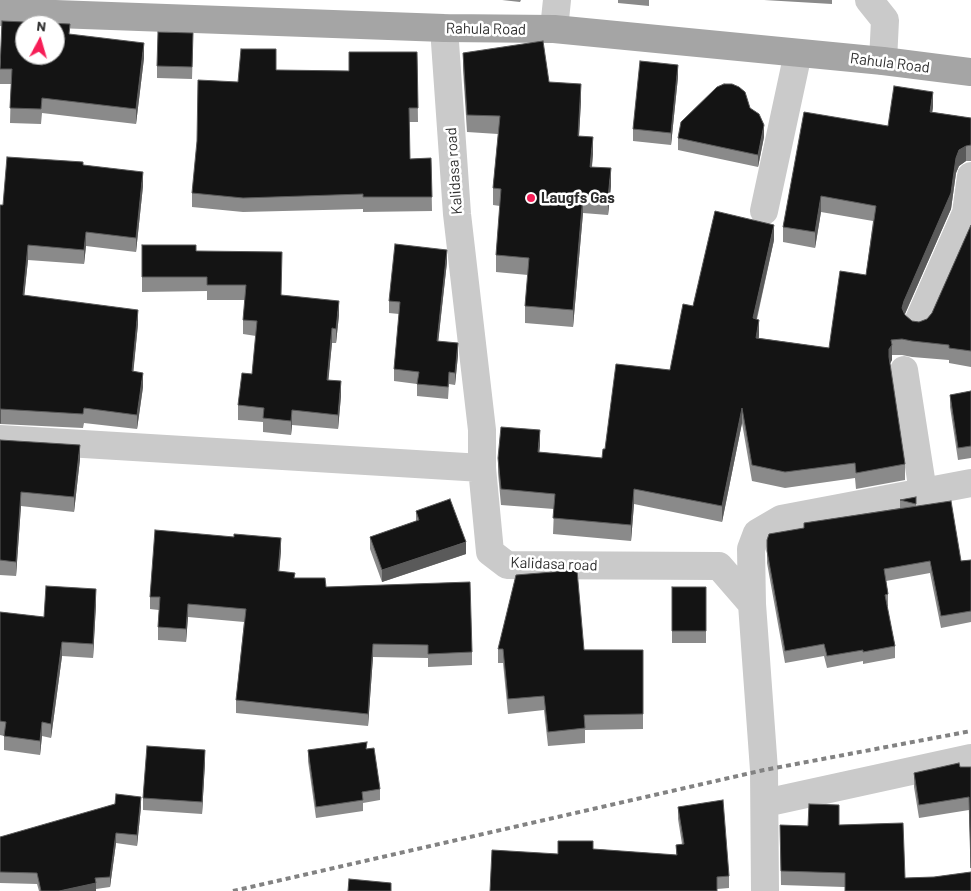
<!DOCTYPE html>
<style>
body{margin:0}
#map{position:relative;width:971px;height:891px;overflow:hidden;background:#fff;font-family:Barlow,sans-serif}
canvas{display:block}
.north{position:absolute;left:15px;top:15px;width:50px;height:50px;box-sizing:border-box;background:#fff;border:1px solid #ababab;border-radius:50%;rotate:6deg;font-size:14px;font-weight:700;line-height:20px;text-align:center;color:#2d2d2d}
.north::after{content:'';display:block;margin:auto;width:18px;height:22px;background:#f61d56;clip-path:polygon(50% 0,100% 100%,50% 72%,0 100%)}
</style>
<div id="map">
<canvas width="971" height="891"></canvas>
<div class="north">N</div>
</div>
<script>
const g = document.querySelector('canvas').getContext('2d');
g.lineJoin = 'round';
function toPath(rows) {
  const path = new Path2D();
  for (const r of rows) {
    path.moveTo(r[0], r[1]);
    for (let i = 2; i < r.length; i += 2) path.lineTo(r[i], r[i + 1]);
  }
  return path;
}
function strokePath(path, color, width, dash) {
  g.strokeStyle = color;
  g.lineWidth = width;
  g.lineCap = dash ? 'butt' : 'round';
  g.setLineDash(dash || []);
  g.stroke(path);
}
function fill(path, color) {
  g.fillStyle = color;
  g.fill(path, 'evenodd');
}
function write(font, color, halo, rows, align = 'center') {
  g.font = font + ' Barlow,sans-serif';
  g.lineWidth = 5;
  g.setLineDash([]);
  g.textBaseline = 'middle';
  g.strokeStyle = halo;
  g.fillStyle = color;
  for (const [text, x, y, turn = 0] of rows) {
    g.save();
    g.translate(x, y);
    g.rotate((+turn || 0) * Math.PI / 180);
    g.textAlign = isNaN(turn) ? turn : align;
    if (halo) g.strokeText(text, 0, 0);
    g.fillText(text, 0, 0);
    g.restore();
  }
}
strokePath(toPath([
 [869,0,885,20,883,61],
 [444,28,457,214,482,430,482,468,490,552,507,565,719,566,752,604,764,770,765,891],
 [554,29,557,0],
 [764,211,798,53],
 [918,322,966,213,971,176],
 [904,370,923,492],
 [0,439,482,468],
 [752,604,751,549,757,533,781,519,971,483],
 [765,803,971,758]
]), '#cacaca', 28);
strokePath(toPath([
 [0,12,444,28,554,29,883,61,971,72]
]), '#a5a5a5', 28);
strokePath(toPath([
 [233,891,764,770,971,731]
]), '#828282', 4, [5, 4]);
fill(toPath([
 [502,0,521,0,520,2],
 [618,0,649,0,649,6,618,3],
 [764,0,832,0,832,4],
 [70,34,144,58,136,124,42,113,41,124,10,123,11,84,0,84,0,69],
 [193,45,192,79,157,78,157,66],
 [417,52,418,122,409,122,410,159,431,158,432,211,363,212,363,209,243,212,192,207,192,193,238,82,276,70,349,71],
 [463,53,549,82,581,101,579,136,593,154,592,167,611,186,608,215,583,213,573,327,525,323,525,306,528,275,496,272,496,255,500,206,493,205,493,188,498,134,467,132,463,70],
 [678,77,671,145,633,141,633,129],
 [933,107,932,112,971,118,971,161,966,161,959,166,956,173,951,209,905,314,905,315,912,321,919,322,927,319,932,313,971,225,971,367,949,363,949,360,912,357,902,355,892,355,892,360,890,364,905,464,905,480,856,489,855,478,785,488,752,481,742,423,722,522,634,504,631,541,553,534,554,509,501,505,498,473,498,458,540,445,539,452,602,458,605,449,670,370,693,306,774,240,757,319,759,335,759,338,829,348,866,275,873,221,821,212,815,248,783,242,783,227,888,126],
 [750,108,764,137,758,167,678,150,678,138],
 [83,165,143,186,136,252,86,246,84,264,28,260,24,295,138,324,133,372,143,387,137,429,84,423,83,428,0,424,3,205],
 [142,245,196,251,281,295,339,315,336,343,332,343,328,380,341,396,338,429,292,425,291,435,263,432,263,422,238,420,238,405,252,374,256,336,243,334,243,320,245,300,207,300,207,291,142,292],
 [447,262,438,341,458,355,455,385,449,384,448,399,417,396,417,384,394,381,394,369,399,314,389,313,389,301],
 [971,391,971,458,958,460,950,407,950,395],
 [0,440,80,459,74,512,21,506,16,576,0,575],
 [916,497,916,506,961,561,971,560,971,622,941,628,930,573,886,581,888,594,888,606,887,606,895,646,895,658,863,664,863,661,827,668,824,656,785,663,767,563,767,540,804,528,804,523,900,508,900,500],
 [416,511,466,554,382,582,370,549,370,537,416,521],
 [234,537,281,551,279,571,295,578,326,587,472,652,472,665,428,667,428,658,373,657,368,726,236,713,236,700,244,622,188,617,186,642,158,640,158,627,159,610,150,609,150,597],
 [672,587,706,587,706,643,672,643],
 [96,604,93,658,62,656,51,738,42,736,40,755,4,750,4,736,0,735,0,612,44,617],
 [498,649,643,650,643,729,585,730,585,743,548,746,544,710,508,714,503,663,498,663],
 [367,749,380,789,380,800,363,803,363,811,316,818,308,761,308,750],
 [205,762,202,814,143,810,143,798],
 [960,767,971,767,971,891,781,885,780,825,808,826,839,825,905,878,934,877,971,872,969,810,919,818,914,787,914,773],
 [141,807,137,846,116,843,110,887,96,889,96,891,39,891,37,884,0,883,0,837],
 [678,807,729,876,729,888,717,889,558,854,593,849,676,855,676,845,682,844,678,819]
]), '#8a8a8a');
fill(toPath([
 [144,43,144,58,136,124,136,109],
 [678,65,678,77,671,145,671,133],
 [581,84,581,101,578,153,578,136],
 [933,92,933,107,930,127,930,112],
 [764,125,764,137,758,167,758,155],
 [593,137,593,154,590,184,590,167],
 [966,146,966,161,959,166,956,173,951,209,904,316,902,308,904,301,956,158,959,150],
 [611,168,611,186,608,215,608,198],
 [143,172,143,186,136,252,136,238],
 [583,196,583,213,573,327,573,310],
 [821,196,821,212,815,248,815,232],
 [774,225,774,240,753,334,753,318],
 [86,232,86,246,84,264,84,250],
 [28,245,28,260,23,309,23,295],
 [447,250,447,262,437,353,437,341],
 [339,301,339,315,336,343,336,329],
 [138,310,138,324,132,386,132,371],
 [759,320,759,335,756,353,756,338],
 [332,328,332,343,327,395,327,380],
 [458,343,458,355,455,385,455,373],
 [892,345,892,360,889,365,889,349],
 [143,373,143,387,137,429,137,415],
 [341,381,341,396,338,429,338,415],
 [742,408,742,423,722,522,722,506],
 [0,409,1,409,1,423,0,424],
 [292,410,292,425,291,435,291,421],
 [540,430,540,445,538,467,538,452],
 [80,445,80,459,74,512,74,497],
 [634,489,634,504,631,541,631,525],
 [21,492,21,506,16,576,16,562],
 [281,538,281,551,278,584,278,571],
 [466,542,466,554,382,582,382,570],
 [96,589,96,604,93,658,93,644],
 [188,604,188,617,186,642,186,629],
 [62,642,62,656,51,738,51,724],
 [373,644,373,657,368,726,368,714],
 [42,722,42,736,40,755,40,741],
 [205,750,205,762,202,814,202,802],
 [141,797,141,807,137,846,137,835],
 [116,833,116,843,110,887,110,877],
 [96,883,96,891,59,891]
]), '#5a5a5a');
const building = toPath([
 [2,21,70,24,69,34,144,43,136,109,42,98,41,109,10,108,12,69,0,69,2,21],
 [25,25,55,25,55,55,25,55,25,25],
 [158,32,193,33,192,67,157,66,158,32],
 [543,41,549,82,581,84,578,136,593,137,590,167,611,168,608,198,583,196,573,310,525,306,529,258,496,255,501,189,493,188,500,116,467,115,463,53,543,41],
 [241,49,276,49,276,70,349,71,349,52,417,52,418,108,409,108,410,159,431,158,432,197,363,197,363,194,243,198,192,193,197,141,198,80,238,82,241,49],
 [640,61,678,65,671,133,633,129,640,61],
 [724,84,732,84,739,87,745,92,750,108,759,114,764,125,758,155,678,138,681,122,717,87,724,84],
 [894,86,933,92,930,112,971,118,971,145,966,146,959,150,956,158,951,193,904,301,902,308,905,315,912,321,919,322,927,319,932,313,971,225,971,351,949,348,949,345,912,341,902,339,891,340,892,345,889,349,889,357,905,464,856,473,855,463,785,472,752,465,742,408,722,506,634,489,631,525,553,518,555,494,501,489,498,458,501,427,540,430,538,452,602,458,603,449,605,449,616,364,670,370,683,304,693,306,715,211,774,225,753,318,759,320,756,338,829,348,840,271,866,275,876,206,821,196,815,232,783,227,804,112,888,126,894,86],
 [7,157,83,162,83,165,143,172,136,238,86,232,84,250,28,245,23,295,138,310,132,371,143,373,137,415,84,408,83,414,0,409,0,205,3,205,7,157],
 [395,244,447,250,437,341,458,343,455,373,449,372,448,387,417,384,419,372,394,369,400,302,389,301,395,244],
 [142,245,196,245,196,251,282,252,281,295,339,301,336,329,332,328,327,380,341,381,338,415,292,410,291,421,263,418,264,408,238,405,242,373,252,374,257,321,243,320,246,285,207,285,207,277,142,277,142,245],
 [971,391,971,446,958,448,950,395,971,391],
 [0,440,80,445,74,497,21,492,16,562,0,560,0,440],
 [916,497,916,504,900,500,916,497],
 [450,499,466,542,382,570,370,537,419,520,416,511,450,499],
 [951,501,961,561,971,560,971,611,941,616,930,561,884,569,888,594,885,595,895,646,863,652,863,650,827,656,824,644,785,651,767,551,767,540,769,534,804,528,804,523,951,501],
 [155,530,234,537,234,534,281,538,278,571,295,573,294,578,325,578,326,587,470,582,472,652,428,654,428,645,373,644,368,714,236,700,246,609,188,604,186,629,158,627,160,597,150,597,155,530],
 [577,570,584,650,643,650,643,714,584,715,585,728,548,732,544,696,508,699,503,649,498,649,516,575,577,570],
 [46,586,96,589,93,644,62,642,51,724,42,722,40,741,4,736,6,722,0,721,0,612,44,617,46,586],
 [672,587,706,587,706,631,672,631,672,587],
 [367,742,366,749,374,748,380,789,362,792,363,800,316,807,308,750,367,742],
 [147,746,205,750,202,802,143,798,147,746],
 [959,763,960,767,971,767,971,868,969,797,919,805,914,773,959,763],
 [116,794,141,797,137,835,116,833,110,877,95,878,96,883,59,891,41,891,37,873,0,872,0,837,115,804,116,794],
 [723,800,729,876,717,877,717,891,490,891,492,850,558,854,558,841,593,841,593,849,677,855,676,845,684,844,678,807,723,800],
 [809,804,839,805,839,825,903,823,905,878,934,877,971,872,971,891,845,891,845,873,781,871,780,825,808,826,809,804],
 [349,879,391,883,391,891,348,891,349,879]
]);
fill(building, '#141414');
strokePath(building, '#5a5a5a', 1);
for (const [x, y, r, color] of [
 [531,198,5,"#f61d56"]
]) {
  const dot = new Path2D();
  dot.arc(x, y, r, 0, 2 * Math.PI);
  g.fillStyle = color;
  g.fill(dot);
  strokePath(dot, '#fff', 2);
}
write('15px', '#2d2d2d', '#fff', [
 ["Rahula Road",486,29,1],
 ["Rahula Road",890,63,7],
 ["Kalidasa road",454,171,-94],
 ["Kalidasa road",554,564,2]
]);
write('bold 15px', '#2d2d2d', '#fff', [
 ["Laugfs Gas",541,198]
], 'left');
</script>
